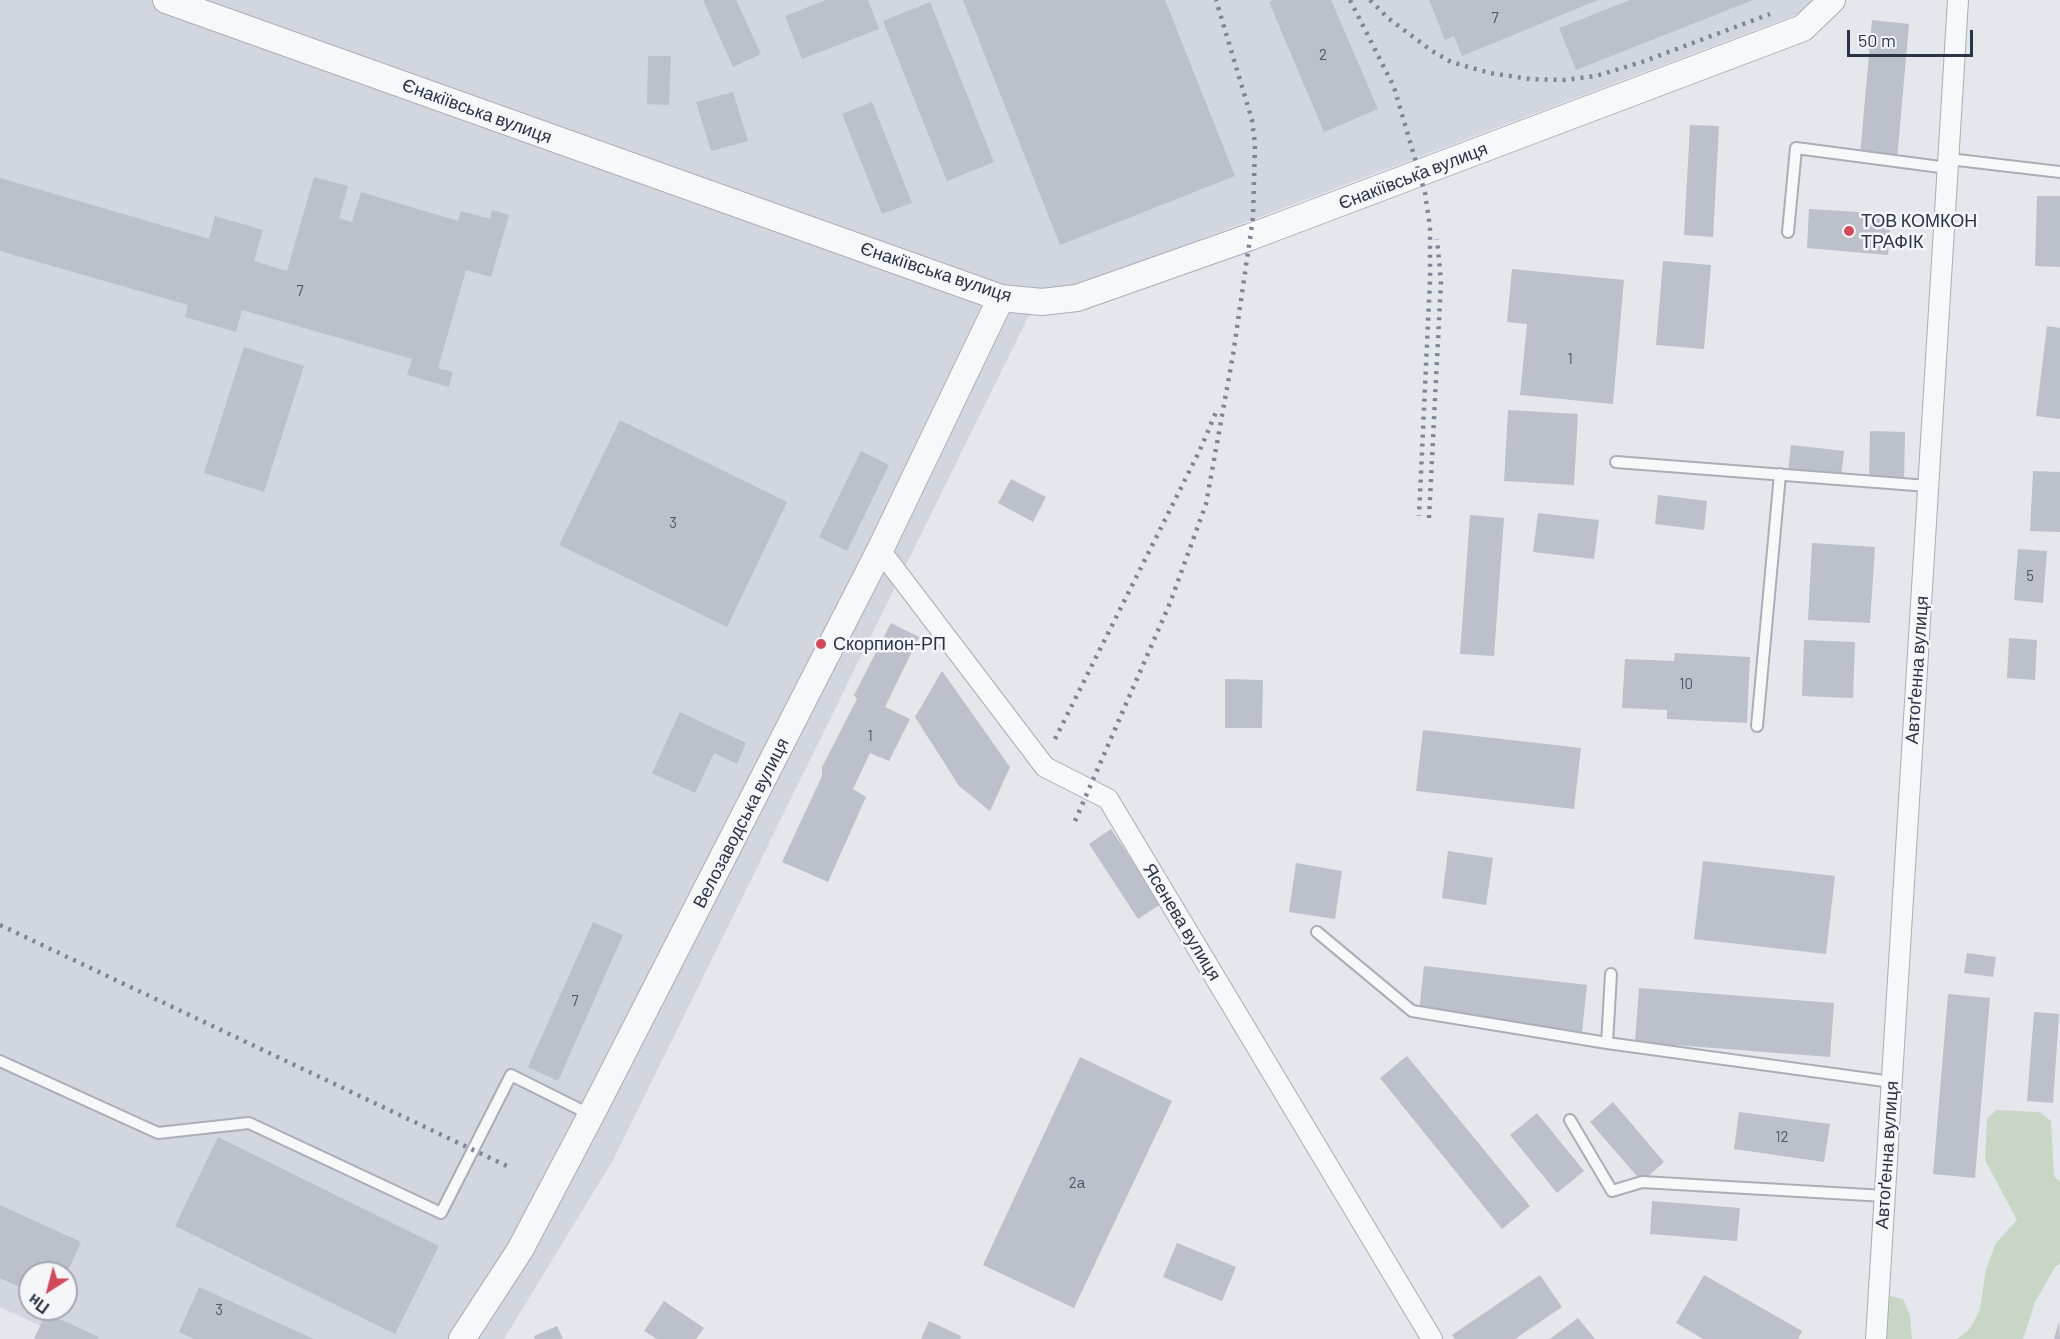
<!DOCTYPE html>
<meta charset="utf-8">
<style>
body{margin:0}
#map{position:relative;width:2060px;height:1339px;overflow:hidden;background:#e4e7ec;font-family:Barlow,sans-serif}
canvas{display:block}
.north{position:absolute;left:18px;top:1261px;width:60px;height:60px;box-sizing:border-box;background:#f4f6f9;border:2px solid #a4a8b1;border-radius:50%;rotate:216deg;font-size:16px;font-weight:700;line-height:24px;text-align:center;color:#2b3445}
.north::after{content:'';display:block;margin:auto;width:21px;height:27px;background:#d1495b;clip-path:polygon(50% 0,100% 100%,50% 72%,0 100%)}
.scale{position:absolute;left:1847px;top:30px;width:126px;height:27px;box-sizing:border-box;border:3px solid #2b3445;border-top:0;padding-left:8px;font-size:18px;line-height:21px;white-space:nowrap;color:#2b3445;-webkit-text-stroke:4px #f4f6f9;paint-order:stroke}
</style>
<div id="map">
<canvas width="2060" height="1339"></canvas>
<div class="north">Пн</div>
<div class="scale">50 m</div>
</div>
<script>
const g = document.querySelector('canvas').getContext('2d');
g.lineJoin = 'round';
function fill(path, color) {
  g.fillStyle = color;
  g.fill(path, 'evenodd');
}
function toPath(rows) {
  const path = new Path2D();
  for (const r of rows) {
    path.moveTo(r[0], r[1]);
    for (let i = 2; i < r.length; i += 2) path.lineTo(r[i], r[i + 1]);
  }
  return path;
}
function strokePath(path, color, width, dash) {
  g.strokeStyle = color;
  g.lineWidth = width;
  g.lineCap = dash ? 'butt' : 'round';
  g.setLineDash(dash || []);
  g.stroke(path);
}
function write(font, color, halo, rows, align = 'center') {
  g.font = font + ' Barlow,sans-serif';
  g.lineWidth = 5;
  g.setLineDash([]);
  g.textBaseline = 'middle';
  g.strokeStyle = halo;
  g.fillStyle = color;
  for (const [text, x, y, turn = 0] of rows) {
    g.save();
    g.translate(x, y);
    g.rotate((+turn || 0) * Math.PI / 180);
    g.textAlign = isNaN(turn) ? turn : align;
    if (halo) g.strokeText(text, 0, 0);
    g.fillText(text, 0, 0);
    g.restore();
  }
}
fill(toPath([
 [0,0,1819,0,1809,10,1100,277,1028,317,613,1160,504,1339,68,1339,0,1307],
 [30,1273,66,1273,66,1309,30,1309]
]), '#d2d6de');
fill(toPath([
 [1996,1110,2040,1112,2051,1121,2054,1177,2060,1181,2060,1263,2055,1267,2035,1302,2023,1339,1957,1339,1970,1329,1980,1309,1986,1269,1996,1243,2017,1220,1985,1160,1987,1119],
 [1885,1295,1903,1299,1910,1315,1912,1339,1876,1339]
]), '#c9d6c5');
fill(toPath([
 [703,0,736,0,761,54,733,67],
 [826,0,868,0,879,29,802,59,785,16],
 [963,0,1165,0,1235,176,1060,245],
 [1273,0,1331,0,1378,109,1324,132,1269,2],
 [1429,0,1598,0,1462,56,1454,36,1445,40],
 [1630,0,1753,0,1576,70,1559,28],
 [930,2,994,162,947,181,883,21],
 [1872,20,1909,24,1897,160,1860,156],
 [648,56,671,56,669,105,647,104],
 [733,92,748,141,711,151,696,102],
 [872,102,912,203,882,214,842,114],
 [1690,125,1719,126,1713,237,1684,235],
 [314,177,348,186,339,218,352,222,361,192,458,221,461,211,490,219,492,210,509,215,491,277,466,270,438,368,453,372,449,387,407,375,412,359,242,310,236,332,185,317,188,305,0,251,0,178,209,239,215,216,263,230,254,261,287,271],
 [2037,196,2060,196,2060,267,2035,266],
 [1809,209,1891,214,1888,255,1807,248],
 [1663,261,1711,265,1704,349,1656,345],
 [1512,269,1624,280,1613,404,1520,395,1527,324,1507,322],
 [2047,326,2060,328,2060,419,2036,416],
 [244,347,304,366,264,492,204,473],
 [1508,410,1578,414,1574,485,1504,481],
 [620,420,787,502,727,627,559,545],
 [1870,431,1905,432,1904,482,1869,481],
 [1791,445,1844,451,1841,478,1788,472],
 [861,451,889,465,847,551,819,537],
 [2033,471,2060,472,2060,532,2030,531],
 [1011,479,1046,497,1033,522,998,503],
 [1658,495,1707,501,1704,530,1655,524],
 [1538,513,1599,520,1594,559,1533,552],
 [1470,515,1504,518,1494,656,1460,654],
 [1812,543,1875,547,1870,623,1808,620],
 [2018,549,2047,551,2043,603,2014,600],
 [891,623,919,637,885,707,910,719,889,761,870,753,853,789,866,797,828,882,782,862,822,776,822,767,857,699,854,695],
 [2009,638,2037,640,2035,680,2007,678],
 [1804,640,1855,642,1853,698,1802,696],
 [1675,653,1750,657,1747,723,1667,719,1667,710,1622,708,1625,659,1674,661],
 [942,671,1010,767,990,811,959,786,915,717],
 [1225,679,1263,680,1262,728,1225,728],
 [680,712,746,743,737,764,714,753,695,793,652,773],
 [1423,730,1581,748,1574,809,1416,791],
 [1111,829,1161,904,1138,919,1089,844],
 [1448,851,1493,858,1486,905,1442,898],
 [1703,861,1835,876,1826,954,1694,939],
 [1296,863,1342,871,1335,919,1289,912],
 [593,922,623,935,558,1081,528,1067],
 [1967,953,1996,957,1993,977,1964,973],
 [1424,966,1587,985,1582,1032,1419,1013],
 [1639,988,1834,1003,1830,1057,1635,1042],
 [1948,994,1990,998,1975,1178,1933,1174],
 [2034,1012,2059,1014,2053,1103,2027,1101],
 [1407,1056,1530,1206,1502,1229,1380,1078],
 [1080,1057,1172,1101,1074,1308,983,1265],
 [1613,1102,1664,1162,1642,1182,1590,1122],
 [1739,1112,1830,1124,1824,1162,1734,1149],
 [1537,1113,1584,1171,1557,1193,1510,1135],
 [218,1137,439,1246,395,1334,175,1226],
 [1652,1201,1740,1208,1737,1241,1650,1234],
 [0,1205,81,1242,67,1273,30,1273,30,1292,0,1278],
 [1177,1243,1236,1267,1222,1301,1163,1277],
 [1540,1275,1562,1307,1515,1339,1455,1339,1452,1335],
 [1704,1275,1802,1331,1798,1339,1703,1339,1676,1323],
 [199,1287,314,1339,194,1339,179,1332],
 [664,1301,704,1328,696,1339,657,1339,644,1331],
 [46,1313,99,1337,98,1339,34,1339],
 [1578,1318,1595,1339,1550,1339],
 [929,1321,961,1336,960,1339,921,1339],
 [2059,1321,2060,1339,2054,1339],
 [557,1326,563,1339,535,1339,534,1336]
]), '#bbc0ca');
const service = toPath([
 [1949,159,2060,172],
 [1788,232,1796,148,1948,168],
 [1616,462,1928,486],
 [1757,726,1780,474],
 [1317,932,1412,1011,1607,1043],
 [1611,974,1607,1043,1892,1082],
 [0,1061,158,1133,249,1123,441,1213,511,1075,591,1115],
 [1570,1120,1612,1191,1642,1182,1885,1196]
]);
const minor = toPath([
 [880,550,1045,767,1108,799,1432,1339],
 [1876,1339,1958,0]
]);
const tertiary = toPath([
 [166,0,1001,298,1042,302,1077,298,1250,237,1803,28,1832,0],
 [462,1339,520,1250,591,1115,880,550,1001,298]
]);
strokePath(service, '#a9aeb7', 14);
strokePath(minor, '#a9aeb7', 22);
strokePath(tertiary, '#a9aeb7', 28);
strokePath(service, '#f7f8fa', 10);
strokePath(minor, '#f7f8fa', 20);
strokePath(tertiary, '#f7f8fa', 26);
strokePath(toPath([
 [1350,0,1394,87,1425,193,1430,227,1430,280,1419,516],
 [1370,0,1388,18,1432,51,1451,62,1490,73,1530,79,1564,80,1596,76,1642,62,1770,14],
 [1429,518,1441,281,1437,239],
 [1055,739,1199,452,1217,410],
 [1075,821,1170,603,1206,504,1233,355,1253,218,1255,144,1252,120,1216,0],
 [0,925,507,1166]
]), '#7d8696', 4.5, [3, 6]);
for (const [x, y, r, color] of [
 [1849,231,6,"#d1495b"],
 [821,644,6,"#d1495b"]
]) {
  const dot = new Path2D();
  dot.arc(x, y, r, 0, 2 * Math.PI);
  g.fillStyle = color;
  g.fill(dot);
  strokePath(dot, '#f4f6f9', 2);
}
write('15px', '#4f5766', null, [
 ["7",1495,18],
 ["2",1323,55],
 ["7",300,291],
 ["1",1570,359],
 ["3",673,523],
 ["5",2030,576],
 ["10",1686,684],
 ["1",870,736],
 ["7",575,1001],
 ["12",1782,1137],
 ["2а",1077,1183],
 ["3",219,1310]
]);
write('18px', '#2b3445', '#f4f6f9', [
 ["Єнакіївська вулиця",477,111,20],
 ["Єнакіївська вулиця",1413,176,-21],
 ["Єнакіївська вулиця",936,272,18],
 ["Автоґенна вулиця",1917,670,-86],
 ["Велозаводська вулиця",741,823,-63],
 ["Ясенева вулиця",1182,922,59],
 ["Автоґенна вулиця",1887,1155,-86]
]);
write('18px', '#2b3445', '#f4f6f9', [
 ["ТОВ КОМКОН",1861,221],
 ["ТРАФІК",1861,242],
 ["Скорпион-РП",833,644]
], 'left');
</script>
